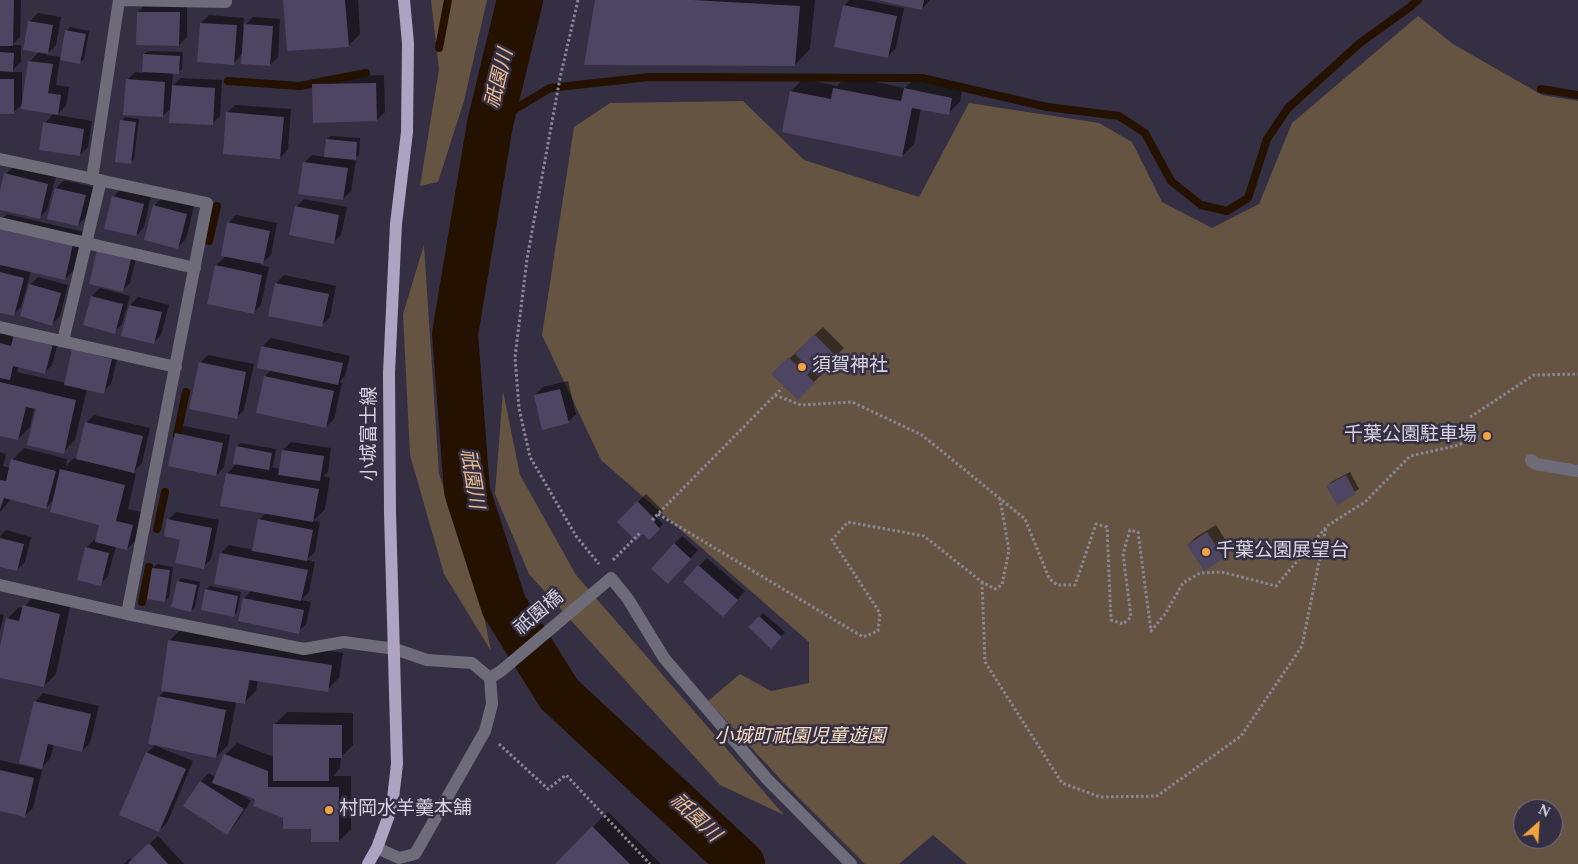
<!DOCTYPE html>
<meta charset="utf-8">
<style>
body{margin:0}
#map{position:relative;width:1578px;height:864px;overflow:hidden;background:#352f43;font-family:Spectral,serif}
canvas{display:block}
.north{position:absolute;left:1513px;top:799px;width:50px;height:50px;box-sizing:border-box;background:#352f43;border:1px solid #767183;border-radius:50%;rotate:26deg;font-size:14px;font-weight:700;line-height:20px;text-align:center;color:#d8d5e2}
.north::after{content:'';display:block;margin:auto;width:18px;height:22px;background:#f3a442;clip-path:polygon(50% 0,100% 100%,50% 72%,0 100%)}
</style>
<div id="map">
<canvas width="1578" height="864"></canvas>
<div class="north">N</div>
</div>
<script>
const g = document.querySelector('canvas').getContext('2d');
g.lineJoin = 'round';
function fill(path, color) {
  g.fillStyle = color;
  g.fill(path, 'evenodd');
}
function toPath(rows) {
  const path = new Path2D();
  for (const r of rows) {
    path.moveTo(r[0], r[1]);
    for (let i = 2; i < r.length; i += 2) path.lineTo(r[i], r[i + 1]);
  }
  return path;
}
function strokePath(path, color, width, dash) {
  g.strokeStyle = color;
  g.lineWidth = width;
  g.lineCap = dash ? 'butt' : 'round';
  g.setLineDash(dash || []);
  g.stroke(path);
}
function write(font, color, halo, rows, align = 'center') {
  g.font = font + ' Spectral,"Noto Sans JP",serif';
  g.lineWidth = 5;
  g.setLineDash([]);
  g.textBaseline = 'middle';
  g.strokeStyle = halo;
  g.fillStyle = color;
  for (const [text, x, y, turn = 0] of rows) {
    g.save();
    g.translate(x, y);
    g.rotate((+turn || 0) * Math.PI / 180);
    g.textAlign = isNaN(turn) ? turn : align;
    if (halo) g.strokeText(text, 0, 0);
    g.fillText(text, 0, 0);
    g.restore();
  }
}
fill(toPath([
 [431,0,487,0,464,101,438,182,420,186,439,69],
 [1418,16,1453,44,1542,95,1578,101,1578,864,967,864,933,835,899,864,865,864,783,782,708,701,740,674,771,691,809,683,809,642,601,460,542,335,574,127,610,103,743,101,804,160,919,197,969,103,1099,123,1132,142,1162,202,1212,228,1259,204,1292,123],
 [1523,809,1553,809,1553,839,1523,839],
 [424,245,439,474,480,596,491,651,444,574,410,455,403,314],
 [503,391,520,475,576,575,784,815,720,785,529,574,495,494]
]), '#655441');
fill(toPath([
 [0,0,21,0,20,37,12,45,21,45,21,62,11,72,22,72,22,104,13,113,0,113],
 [285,0,358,0,360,34,348,46],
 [596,0,815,0,810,49,795,65],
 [849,0,864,0,904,8,896,48,888,56,844,6],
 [879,0,930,0,922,9],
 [146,4,187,5,187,37,179,45,138,12],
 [38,13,61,17,56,45,46,55,61,57,66,31,70,27,89,31,84,59,80,62,60,59,56,85,69,87,66,106,57,115,92,121,88,147,80,155,45,123,54,113,30,61,39,52,24,49,30,21],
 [209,15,244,18,243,27,253,17,280,19,278,57,270,65,243,53,233,64,201,23],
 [148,51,183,52,182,69,178,73,173,72,172,86,181,78,222,80,220,116,212,124,172,107,163,116,127,80,135,72,143,73,144,54],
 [384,75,385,112,377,120,313,85,321,77],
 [846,76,905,88,917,77,963,86,960,102,948,113,921,108,914,144,902,156,783,131,791,91,803,79,837,86],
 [235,105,291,109,288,149,280,158,227,113],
 [125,117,139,119,134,159,130,162,122,121],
 [331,136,360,138,359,155,353,160,356,161,351,191,343,199,304,163,312,155,326,157,327,139],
 [14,166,56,176,47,210,39,218,0,208,0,196,6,174],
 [64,180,93,187,86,217,78,225,56,188],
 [121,189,151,196,144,227,136,235,113,197],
 [162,198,194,206,186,239,178,247,154,206],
 [304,199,347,207,341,235,333,243,296,207],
 [7,214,84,232,77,267,65,279,31,271,21,307,13,315,0,312,0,221],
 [236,215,277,223,271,255,260,265,269,267,261,305,253,313,216,265,226,256,228,223],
 [138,251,130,283,122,291,90,283],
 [284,275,336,286,330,317,322,325,276,283],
 [38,277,68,285,60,316,52,324,30,285],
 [100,288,130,296,122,324,114,332,92,296],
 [138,297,169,305,161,335,153,343,123,335,130,305],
 [823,327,844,348,820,372,822,374,798,398,773,374],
 [0,333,14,337,60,336,52,365,44,373,19,366,17,372,66,383,73,350,119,351,111,384,103,392,87,389,75,440,63,452,37,408,34,408,30,427,18,439,0,434],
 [271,338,350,356,345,376,339,382,342,383,334,419,326,427,265,376,271,370,258,367,263,346],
 [208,355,254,364,244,410,236,418,200,363],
 [568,381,576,414,568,422,535,395,543,387],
 [94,415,150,428,142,463,132,473,136,474,128,509,145,513,139,537,127,549,116,546,108,576,100,584,86,548,94,540,97,540,101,524,54,499,46,508,11,499,0,512,0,452,6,454,3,466,10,468,12,460,24,448,67,459,66,466,74,458,77,459,86,423],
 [184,426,230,435,224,467,216,475,176,434],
 [291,442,331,448,328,472,323,476,330,478,325,509,313,521,320,522,315,552,306,560,315,562,309,592,301,600,311,602,306,624,298,632,244,598,252,590,215,583,221,553,229,545,254,550,259,520,266,513,227,474,237,463,237,447,240,443,276,449,273,465,271,467,280,469,283,450],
 [1350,472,1359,489,1337,503,1328,486,1331,482],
 [646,494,663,511,657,518,663,524,649,539,643,533,618,522],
 [176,512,219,520,211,559,203,567,168,520],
 [1216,525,1231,549,1223,557,1204,570,1188,545,1196,537],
 [6,530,31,537,25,562,17,570,0,565,0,536],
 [682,536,698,550,676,575,674,544],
 [707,558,745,591,731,607,699,566],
 [157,564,173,567,169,597,165,601,153,568],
 [181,578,200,582,195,607,191,610,178,582],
 [210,586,241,592,237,612,233,616,206,590],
 [36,594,71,602,56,674,44,686,0,677,0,652,7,619,19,607,23,608],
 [763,613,785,632,771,647,750,627],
 [0,614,4,615,0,631],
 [182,628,343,653,339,678,327,690,258,680,256,691,244,703,236,702,228,745,216,757,156,746,193,761,167,823,159,831,147,753,156,744,159,696,165,691,170,640],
 [248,673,251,674,248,691,246,691],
 [43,693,99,706,90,743,82,751,54,744,50,759,42,767,35,702],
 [287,712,353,713,353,745,341,757,340,768,333,776,351,776,351,829,339,841,312,828,284,817,257,798,237,792,251,801,234,826,226,834,185,806,201,781,209,773,216,778,225,755,237,743,274,757,275,724],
 [0,760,42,770,33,808,25,816,0,810],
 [608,812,661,864,556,864],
 [158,836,184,864,124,864,130,858,132,860]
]), '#0007');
strokePath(toPath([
 [439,48,448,0],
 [228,81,300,86,366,73],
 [1541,89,1578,95],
 [490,124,550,88,649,77,922,78,1047,107,1119,116,1145,133,1171,181,1201,205,1227,211,1248,198,1267,139,1288,108,1360,43,1410,7,1418,0],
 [209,241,217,206],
 [177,435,186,392],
 [157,529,165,492],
 [142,602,149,567]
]), '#241100', 8);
strokePath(toPath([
 [520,0,490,124,455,334,467,491,504,606,559,694,742,864]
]), '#241100', 46);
fill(toPath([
 [0,0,14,0,13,46,0,46],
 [283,0,345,0,349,47,287,51],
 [595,0,693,0,800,6,795,66,584,65],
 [877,0,924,0,922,10],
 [843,5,897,16,888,58,834,47],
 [137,12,180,12,179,46,136,45],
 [28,21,53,25,48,54,23,50],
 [200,23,237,25,234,65,197,62],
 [244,24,273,26,270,66,241,64],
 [65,30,86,34,80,64,60,60],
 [0,52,14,53,13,72,0,71],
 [143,54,180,56,179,74,142,72],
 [28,61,53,64,48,93,61,95,58,115,21,109],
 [0,79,14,79,14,114,0,114],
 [126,79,165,82,163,117,123,115],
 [376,83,377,121,313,123,312,84],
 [172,85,215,88,213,125,169,123],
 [833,88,901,101,904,88,952,98,949,115,912,108,902,157,782,132,790,91,831,99],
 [226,112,284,117,280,159,223,154],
 [120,120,136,122,131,164,115,162],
 [43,122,84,129,80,156,39,150],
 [326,139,357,142,356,160,324,157],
 [303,162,348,168,343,200,298,194],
 [4,173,48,184,40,219,0,210,0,191],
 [55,188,86,195,78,226,47,219],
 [112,196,144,204,136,236,104,229],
 [153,205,187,214,178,249,144,240],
 [295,206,339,215,334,244,289,235],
 [227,222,270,231,263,264,221,256],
 [0,227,73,244,65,280,0,265],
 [97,250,131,259,123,292,89,284],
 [215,265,262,275,254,314,207,304],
 [0,272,24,278,14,316,0,313],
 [275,283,329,294,322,327,268,316],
 [29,284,61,293,52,326,20,316],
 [91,296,123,304,115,334,83,325],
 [129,305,162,312,154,344,121,336],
 [14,334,53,344,45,374,13,366,10,380,0,378,0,343,11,346],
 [814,334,837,357,818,376,811,370,807,375,815,383,798,400,771,374,788,357,796,365,801,360,795,354],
 [261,346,343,363,338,385,257,368],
 [72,349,112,359,104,394,64,385],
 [199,362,246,372,237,419,189,409],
 [264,376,334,391,326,428,256,413],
 [0,382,76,400,64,454,27,445,36,409,26,407,18,440,0,436],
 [560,389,569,423,542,430,534,395],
 [85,422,143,436,134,473,76,459],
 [175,433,223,443,216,476,168,466],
 [236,446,272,453,269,470,233,464],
 [282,450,324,456,320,481,278,475],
 [11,459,56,471,46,509,4,498,0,509,0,480,6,481],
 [60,469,125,485,116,521,133,525,127,550,95,542,99,525,50,512],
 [226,473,319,489,313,522,220,506],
 [1346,475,1356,494,1337,505,1326,486],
 [637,501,656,520,654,522,660,529,649,540,643,534,636,541,617,522],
 [167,519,212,528,204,569,175,563,180,540,164,536],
 [258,519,313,530,307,561,252,551],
 [1207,532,1224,558,1204,571,1187,545],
 [0,538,24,544,17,571,0,567],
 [674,543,691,559,668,584,651,569],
 [85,547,109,553,101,586,77,580],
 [220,553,308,570,301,601,214,584],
 [698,565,738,600,723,617,683,582],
 [152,568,170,570,165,602,147,599],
 [177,581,197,585,191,612,171,607],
 [205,589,238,596,234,617,201,610],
 [243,598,304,610,299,634,238,621],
 [23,605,60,614,44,687,0,678,0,647,6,618,19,621],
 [759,616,782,637,771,649,748,627],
 [168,640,332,665,328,692,249,680,245,704,161,691],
 [158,696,226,710,216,758,148,744],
 [34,701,91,714,82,752,48,744,42,769,19,763],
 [273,724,342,725,342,758,329,758,329,781,273,781],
 [146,752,186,769,159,832,119,815],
 [224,754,268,771,268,787,339,787,339,842,311,842,311,829,283,829,283,818,253,806,255,799,212,783],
 [0,770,34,778,25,817,0,811],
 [200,781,244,809,227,835,183,806],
 [592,826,630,864,555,864],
 [149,843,168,864,129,864,128,863]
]), '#4e4562');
strokePath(toPath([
 [578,0,560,78,527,259,515,357,519,408,530,457,576,536,599,564],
 [775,395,801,405,852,402,922,435,1025,519,1049,578,1057,585,1075,585,1096,524,1107,527,1111,620,1123,624,1131,617,1123,554,1130,530,1138,532,1151,631,1165,614,1183,583,1200,573,1222,572,1276,586,1327,526,1365,502,1410,456,1455,446,1479,437],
 [1470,417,1534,375,1578,374],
 [658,514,863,637,878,631,880,613,832,540,848,522,924,536,982,582,995,589,1002,585,1009,550,1000,499],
 [652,520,782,388],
 [613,560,641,532],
 [982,582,985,662,1062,783,1100,797,1157,796,1241,736,1302,646,1326,527],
 [499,744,548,789,566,775,650,864]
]), '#8b8797', 3, [2.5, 2.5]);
strokePath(toPath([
 [119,0,226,2],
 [0,159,207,203,127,614],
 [92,179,119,0],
 [0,223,195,268],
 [0,327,176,367],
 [63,341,101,180],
 [1531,460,1536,464,1578,471],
 [0,585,127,614,304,649,344,642,395,649,427,660,472,663,490,678,492,704,485,731,415,854,399,858,377,848],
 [490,678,501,671,611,578,628,599,664,658,767,779,851,864]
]), '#6f6c7a', 12);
strokePath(toPath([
 [368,864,377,848,392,807,397,764,390,512,389,373,396,224,407,132,408,43,404,0]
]), '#aca4c1', 12);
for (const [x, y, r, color] of [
 [802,367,5,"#f3a442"],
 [1487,436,5,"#f3a442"],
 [1206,552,5,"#f3a442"],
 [329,810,5,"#f3a442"]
]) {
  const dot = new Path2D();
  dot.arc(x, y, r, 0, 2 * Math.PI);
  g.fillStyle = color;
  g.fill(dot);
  strokePath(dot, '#352f43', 2);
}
write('19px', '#d8d5e2', '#352f43', [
 ["須賀神社",812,367],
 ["千葉公園駐車場",1477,436,"right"],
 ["千葉公園展望台",1216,552],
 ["村岡水羊羹本舗",339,810]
], 'left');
write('19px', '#d8d5e2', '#352f43', [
 ["小城富士線",371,434,-90],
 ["祇園橋",540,614,-40]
]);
write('italic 19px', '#fadfc3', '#352f43', [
 ["小城町祇園児童遊園",800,738]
]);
write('italic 20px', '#eabe8f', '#352f43', [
 ["祇園川",501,79,-76],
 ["祇園川",470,479,81],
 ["祇園川",694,819,43]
]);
</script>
